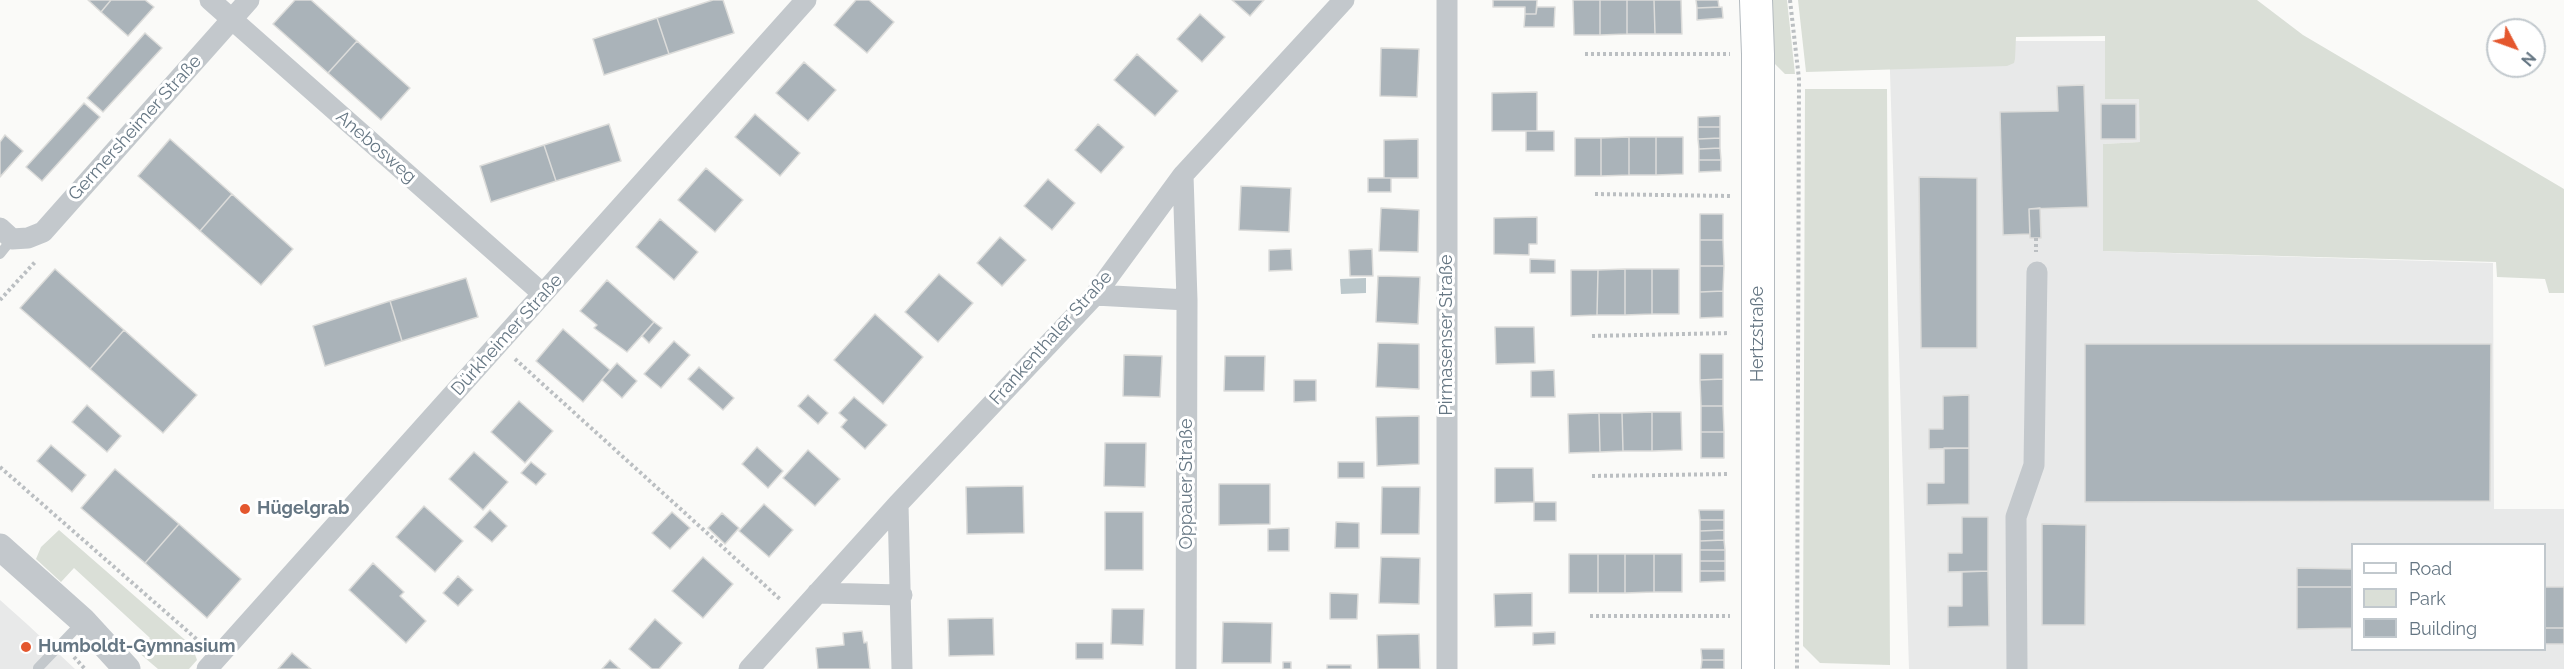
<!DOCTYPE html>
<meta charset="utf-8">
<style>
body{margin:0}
#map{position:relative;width:2564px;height:669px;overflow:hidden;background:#fafaf8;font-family:Raleway,sans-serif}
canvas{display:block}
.legend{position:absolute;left:2351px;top:543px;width:195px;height:108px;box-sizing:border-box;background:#fff;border:2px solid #c1c8cd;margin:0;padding:8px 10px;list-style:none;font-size:18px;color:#657683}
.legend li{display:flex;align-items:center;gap:12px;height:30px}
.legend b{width:30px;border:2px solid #c1c8cd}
.north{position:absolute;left:2486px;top:18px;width:60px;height:60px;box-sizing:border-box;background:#fff;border:2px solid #c1c8cd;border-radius:50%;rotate:131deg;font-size:16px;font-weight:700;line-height:24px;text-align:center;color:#657683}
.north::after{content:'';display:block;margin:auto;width:21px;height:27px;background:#e4572e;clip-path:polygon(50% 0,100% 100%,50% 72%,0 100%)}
</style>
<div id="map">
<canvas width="2564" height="669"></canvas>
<ul class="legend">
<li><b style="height:8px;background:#fff"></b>Road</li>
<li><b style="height:16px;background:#dadfd7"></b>Park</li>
<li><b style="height:16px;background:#aab3b9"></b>Building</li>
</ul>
<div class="north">N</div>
</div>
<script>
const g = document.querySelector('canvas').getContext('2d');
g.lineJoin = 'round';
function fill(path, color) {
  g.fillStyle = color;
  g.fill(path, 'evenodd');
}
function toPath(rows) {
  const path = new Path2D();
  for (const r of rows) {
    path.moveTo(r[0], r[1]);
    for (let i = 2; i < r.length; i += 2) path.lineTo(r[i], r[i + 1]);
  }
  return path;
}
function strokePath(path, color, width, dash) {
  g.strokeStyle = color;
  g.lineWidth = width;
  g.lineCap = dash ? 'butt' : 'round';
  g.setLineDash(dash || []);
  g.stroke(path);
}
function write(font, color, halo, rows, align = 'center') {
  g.font = font + ' Raleway,sans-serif';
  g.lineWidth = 6;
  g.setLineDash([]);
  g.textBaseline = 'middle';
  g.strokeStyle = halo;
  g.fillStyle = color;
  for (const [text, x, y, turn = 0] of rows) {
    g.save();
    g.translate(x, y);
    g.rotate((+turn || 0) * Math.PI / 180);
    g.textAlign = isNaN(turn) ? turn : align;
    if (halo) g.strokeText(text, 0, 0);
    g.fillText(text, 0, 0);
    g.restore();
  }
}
fill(toPath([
 [1889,41,2106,41,2105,99,2140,99,2140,142,2103,144,2104,251,2493,263,2494,509,2564,509,2564,669,1909,669],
 [2352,544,2544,544,2544,650,2352,650],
 [0,600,28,625,75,669,0,669]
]), '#e8e9e9');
fill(toPath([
 [1764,0,1787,0,1795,74,1785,74,1773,62],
 [1798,0,2257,0,2303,35,2564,189,2564,293,2549,293,2545,279,2497,277,2496,262,2103,251,2103,144,2140,142,2139,99,2105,99,2105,36,2016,37,2015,59,2014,63,2007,66,1806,72],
 [1805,89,1887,89,1890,665,1820,663,1803,646],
 [59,530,192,646,197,660,189,669,158,669,138,652,150,638,74,568,61,582,36,559,41,547]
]), '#dadfd7');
fill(toPath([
 [1366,278,1366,293,1341,294,1340,279]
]), '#bbc7cb');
const building = toPath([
 [88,0,111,0,101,12,88,0],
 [111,0,145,0,154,7,128,36,101,12,111,0],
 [295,0,311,0,357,41,328,73,273,24,295,0],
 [713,0,723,0,734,33,669,54,657,18,713,0],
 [856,0,869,0,894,22,867,53,834,25,856,0],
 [1232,0,1264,0,1250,16,1232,0],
 [1493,0,1537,0,1536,14,1525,14,1525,7,1493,7,1493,0],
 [1573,0,1600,0,1600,35,1574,35,1573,0],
 [1600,0,1627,0,1627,34,1600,35,1600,0],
 [1627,0,1654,0,1655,34,1627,34,1627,0],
 [1654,0,1681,0,1682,34,1655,34,1654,0],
 [1696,0,1718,0,1719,7,1697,8,1696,0],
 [1537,7,1555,7,1554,27,1524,27,1525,14,1536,14,1537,7],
 [1722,7,1723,18,1697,20,1697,8,1722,7],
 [1200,14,1225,37,1202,62,1177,39,1200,14],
 [657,18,669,54,604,75,593,39,657,18],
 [145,33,162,48,103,112,87,98,145,33],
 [357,41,410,88,381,120,328,73,357,41],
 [1381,48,1419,49,1417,97,1380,96,1381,48],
 [1137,54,1178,91,1155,116,1114,80,1137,54],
 [804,62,836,90,808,121,776,93,804,62],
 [2084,85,2088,207,2029,209,2030,234,2003,235,2000,112,2058,111,2057,86,2084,85],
 [1537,92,1537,131,1492,131,1492,93,1537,92],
 [84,103,100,117,42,181,26,167,84,103],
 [2101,104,2136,104,2136,139,2101,139,2101,104],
 [755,114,800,153,780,176,735,137,755,114],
 [1720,116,1720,127,1698,127,1698,117,1720,116],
 [609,124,621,161,556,181,544,145,609,124],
 [1098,124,1124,147,1101,173,1075,150,1098,124],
 [1698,127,1720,127,1720,138,1698,139,1698,127],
 [1526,131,1554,131,1554,151,1526,151,1526,131],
 [5,135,23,151,0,177,0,142,5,135],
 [1629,137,1629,175,1601,176,1601,138,1629,137],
 [1629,137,1656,137,1656,175,1629,175,1629,137],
 [1656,137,1683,137,1683,174,1656,175,1656,137],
 [1575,138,1601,138,1601,176,1575,176,1575,138],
 [1720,138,1720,148,1699,149,1698,139,1720,138],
 [170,139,232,194,200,231,138,176,170,139],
 [1418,139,1418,178,1384,178,1384,140,1418,139],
 [544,145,556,181,491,202,480,166,544,145],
 [1720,148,1721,160,1699,160,1699,149,1720,148],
 [1699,160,1721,160,1721,171,1699,172,1699,160],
 [706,168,743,200,715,232,678,200,706,168],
 [1919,177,1977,178,1977,348,1921,348,1919,177],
 [1368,178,1391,178,1391,192,1368,192,1368,178],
 [1048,179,1075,203,1052,230,1024,206,1048,179],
 [1241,186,1291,188,1289,232,1239,230,1241,186],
 [232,194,293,249,261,285,200,231,232,194],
 [1381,208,1419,210,1418,252,1379,251,1381,208],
 [2040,208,2041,238,2030,238,2029,209,2040,208],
 [1700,214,1723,214,1723,240,1700,240,1700,214],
 [1537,217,1537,244,1529,244,1529,255,1494,254,1494,218,1537,217],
 [660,219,698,252,674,280,636,247,660,219],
 [1000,237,1026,260,1002,286,977,263,1000,237],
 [1700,240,1723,240,1724,266,1700,266,1700,240],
 [1291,249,1292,270,1269,271,1269,250,1291,249],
 [1372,249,1373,276,1350,276,1349,250,1372,249],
 [1530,259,1555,260,1555,273,1530,273,1530,259],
 [1700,266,1724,266,1723,291,1700,292,1700,266],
 [55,269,124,330,90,369,20,308,55,269],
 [1625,269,1652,269,1652,314,1625,315,1625,269],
 [1625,269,1625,315,1597,315,1598,270,1625,269],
 [1652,269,1679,269,1679,314,1652,314,1652,269],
 [1571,270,1598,270,1597,315,1571,316,1571,270],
 [939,274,973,303,938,342,905,312,939,274],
 [1378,276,1420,277,1418,324,1376,322,1378,276],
 [466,278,478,317,402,341,390,301,466,278],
 [607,280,654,322,627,352,594,328,597,325,580,311,607,280],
 [1723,291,1723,317,1700,318,1700,292,1723,291],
 [390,301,402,341,325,366,313,326,390,301],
 [875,314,923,357,883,404,834,360,875,314],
 [654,322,662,328,649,343,642,336,654,322],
 [1495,327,1534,327,1535,363,1496,364,1495,327],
 [563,329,610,370,583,402,536,361,563,329],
 [124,330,197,395,163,433,90,369,124,330],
 [674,341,690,355,661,388,644,374,674,341],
 [1378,343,1419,344,1419,389,1376,387,1378,343],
 [2085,344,2491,344,2490,501,2085,502,2085,344],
 [1700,354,1723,354,1723,379,1700,380,1700,354],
 [1124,355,1162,356,1160,397,1123,396,1124,355],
 [1225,356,1265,356,1264,391,1224,391,1225,356],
 [617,363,637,381,622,398,602,380,617,363],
 [699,367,734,398,723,410,688,379,699,367],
 [1554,370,1555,397,1531,397,1531,371,1554,370],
 [1723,379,1723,406,1701,406,1700,380,1723,379],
 [1294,380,1316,380,1316,401,1294,402,1294,380],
 [808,395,828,413,818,424,798,406,808,395],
 [1969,395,1969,448,1929,449,1929,429,1943,429,1943,396,1969,395],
 [854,397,887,425,865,449,841,427,847,420,839,413,854,397],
 [519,401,553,431,525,463,491,432,519,401],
 [87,405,121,436,107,452,72,422,87,405],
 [1701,406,1723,406,1724,432,1701,432,1701,406],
 [1652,412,1652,451,1623,451,1622,413,1652,412],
 [1652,412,1681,412,1682,450,1652,451,1652,412],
 [1599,413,1600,452,1569,453,1568,414,1599,413],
 [1599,413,1622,413,1623,451,1600,452,1599,413],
 [1419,416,1419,464,1377,466,1376,417,1419,416],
 [1701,432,1724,432,1724,458,1701,458,1701,432],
 [1105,443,1146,443,1145,487,1104,486,1105,443],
 [51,445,86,475,72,492,37,461,51,445],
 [757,447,783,471,768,488,742,464,757,447],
 [1944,448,1969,448,1969,504,1927,505,1927,483,1944,483,1944,448],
 [808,450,840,479,815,506,783,478,808,450],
 [474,452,508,482,483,510,449,479,474,452],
 [531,462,546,474,536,485,521,473,531,462],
 [1338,462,1364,462,1364,478,1338,478,1338,462],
 [1495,468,1533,468,1534,502,1495,503,1495,468],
 [115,469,179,524,145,563,81,508,115,469],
 [1219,484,1270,484,1270,524,1219,525,1219,484],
 [1023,486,1024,533,967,534,966,487,1023,486],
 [1382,487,1420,487,1419,534,1381,534,1382,487],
 [1534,502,1556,502,1556,521,1534,521,1534,502],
 [764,504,793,530,769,557,739,531,764,504],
 [424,506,463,541,435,572,396,537,424,506],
 [490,510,507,526,492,542,474,527,490,510],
 [1699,510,1724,510,1724,520,1700,520,1699,510],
 [672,512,690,528,670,549,652,533,672,512],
 [1105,512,1143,512,1143,570,1105,570,1105,512],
 [722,513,739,528,725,544,708,528,722,513],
 [1962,517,1988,517,1988,571,1948,572,1948,553,1962,553,1962,517],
 [1700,520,1724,520,1724,530,1700,531,1700,520],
 [1336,522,1359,523,1359,548,1335,548,1336,522],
 [179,524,241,579,207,618,145,563,179,524],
 [2042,524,2086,525,2085,625,2042,625,2042,524],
 [1289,528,1289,551,1268,551,1268,529,1289,528],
 [1724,530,1724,540,1700,541,1700,531,1724,530],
 [1724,540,1725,550,1700,550,1700,541,1724,540],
 [1700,550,1725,550,1725,561,1700,561,1700,550],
 [1569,554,1598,554,1598,593,1569,593,1569,554],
 [1598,554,1625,554,1625,593,1598,593,1598,554],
 [1625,554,1654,554,1654,592,1625,593,1625,554],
 [1654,554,1682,554,1682,592,1654,592,1654,554],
 [703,557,733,584,703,618,672,591,703,557],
 [1381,557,1420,558,1419,604,1379,603,1381,557],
 [1700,561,1725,561,1725,571,1700,571,1700,561],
 [373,563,404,592,400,596,426,621,406,643,349,590,373,563],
 [2297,568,2352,569,2352,587,2297,587,2297,568],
 [1700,571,1725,571,1725,581,1700,582,1700,571],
 [1988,571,1989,626,1948,627,1948,606,1962,606,1962,572,1988,571],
 [458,576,473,590,458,606,443,593,458,576],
 [2297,587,2352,587,2352,628,2297,629,2297,587],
 [2544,587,2564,587,2564,628,2544,628,2544,587],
 [1330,593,1358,594,1357,619,1330,619,1330,593],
 [1532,593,1532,626,1495,627,1494,594,1532,593],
 [1112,609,1144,609,1143,645,1111,644,1112,609],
 [993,618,994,655,949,656,948,619,993,618],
 [655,619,682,643,659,669,652,669,629,649,655,619],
 [1223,622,1272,623,1271,663,1222,663,1223,622],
 [2544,628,2564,628,2564,644,2544,644,2544,628],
 [862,631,864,643,867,642,870,669,818,669,816,648,844,645,843,633,862,631],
 [1555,632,1555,644,1533,645,1533,633,1555,632],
 [1419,634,1420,669,1378,669,1377,635,1419,634],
 [1076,643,1103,643,1103,659,1076,659,1076,643],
 [1701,649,1724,649,1724,660,1702,660,1701,649],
 [292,653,311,669,278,669,292,653],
 [610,660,620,669,602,669,610,660],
 [1702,660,1724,660,1724,669,1701,669,1702,660],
 [1283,662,1291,662,1291,669,1283,669,1283,662],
 [1327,665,1351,665,1351,669,1327,669,1327,665]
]);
fill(building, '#aab3b9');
strokePath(building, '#dcdcda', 1.5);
const secondary = toPath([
 [1756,0,1758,54,1758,669]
]);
strokePath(secondary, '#b3babf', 34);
strokePath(toPath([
 [1790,0,1799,79,1797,669],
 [1585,54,1730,54],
 [1595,194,1731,196],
 [2036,238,2036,252],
 [0,300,36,261],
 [1592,336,1730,333],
 [515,359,781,600],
 [0,467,201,643],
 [1592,476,1730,474],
 [1590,616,1730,616],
 [74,657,85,669]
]), '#bbbfc2', 4, [3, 3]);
strokePath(toPath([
 [0,254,12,239],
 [38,668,83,621]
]), '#c3c8cc', 10);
strokePath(toPath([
 [210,0,543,294],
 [1447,0,1447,669],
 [1183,175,1187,300,1186,669],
 [0,228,12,239,28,238,43,232,249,0],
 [1095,295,1187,300],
 [898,504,902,669],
 [817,593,902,595],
 [207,669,806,0],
 [749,669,898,504,1095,295,1183,175,1344,0],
 [2017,669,2016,517,2034,465,2037,272]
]), '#c3c8cc', 21);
strokePath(toPath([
 [0,547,83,621,127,669]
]), '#c3c8cc', 27);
strokePath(secondary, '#fff', 32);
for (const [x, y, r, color] of [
 [245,509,6,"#e4572e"],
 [26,647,6,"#e4572e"]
]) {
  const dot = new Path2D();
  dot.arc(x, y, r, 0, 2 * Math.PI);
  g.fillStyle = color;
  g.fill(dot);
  strokePath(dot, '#fff', 2);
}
write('18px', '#657683', '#fff', [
 ["Germersheimer Straße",135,128,-48],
 ["Anebosweg",376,147,41],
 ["Hertzstraße",1758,334,-90],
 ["Dürkheimer Straße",507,335,-48],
 ["Pirmasenser Straße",1447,335,-90],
 ["Frankenthaler Straße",1051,338,-48],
 ["Oppauer Straße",1187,484,-90]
]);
write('bold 18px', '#657683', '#fff', [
 ["Hügelgrab",257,509],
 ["Humboldt-Gymnasium",38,647]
], 'left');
</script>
